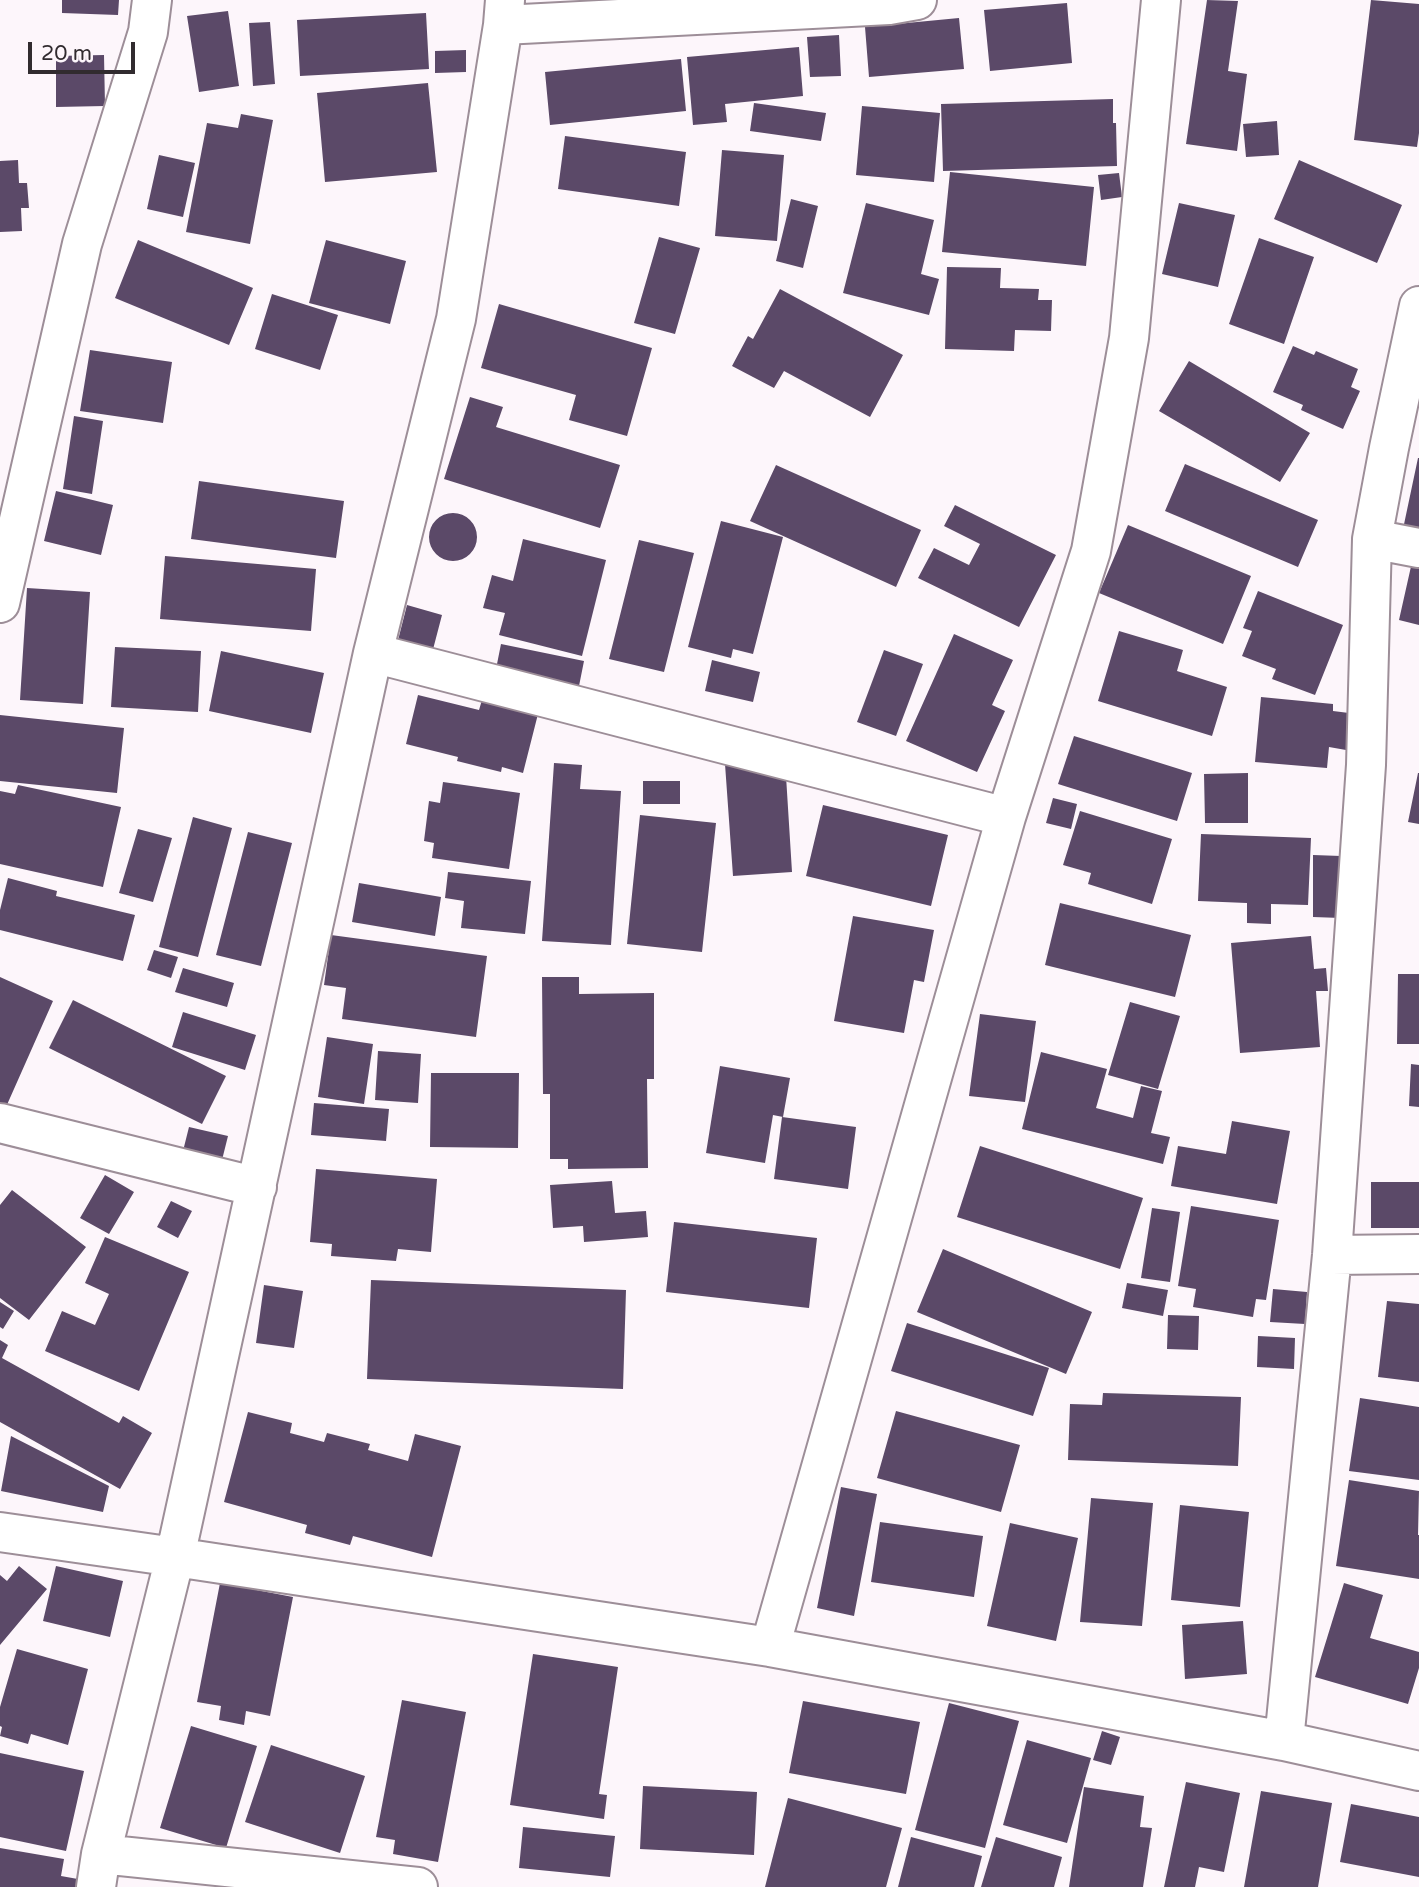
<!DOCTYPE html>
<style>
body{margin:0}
#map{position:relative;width:1419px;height:1887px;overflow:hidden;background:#fdf6fb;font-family:"Varela Round",sans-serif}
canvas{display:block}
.scale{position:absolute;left:28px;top:42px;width:107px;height:32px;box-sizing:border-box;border:4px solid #312b2f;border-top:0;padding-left:9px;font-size:21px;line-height:24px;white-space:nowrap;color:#312b2f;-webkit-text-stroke:5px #fdf6fb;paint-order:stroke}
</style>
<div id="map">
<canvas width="1419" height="1887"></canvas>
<div class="scale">20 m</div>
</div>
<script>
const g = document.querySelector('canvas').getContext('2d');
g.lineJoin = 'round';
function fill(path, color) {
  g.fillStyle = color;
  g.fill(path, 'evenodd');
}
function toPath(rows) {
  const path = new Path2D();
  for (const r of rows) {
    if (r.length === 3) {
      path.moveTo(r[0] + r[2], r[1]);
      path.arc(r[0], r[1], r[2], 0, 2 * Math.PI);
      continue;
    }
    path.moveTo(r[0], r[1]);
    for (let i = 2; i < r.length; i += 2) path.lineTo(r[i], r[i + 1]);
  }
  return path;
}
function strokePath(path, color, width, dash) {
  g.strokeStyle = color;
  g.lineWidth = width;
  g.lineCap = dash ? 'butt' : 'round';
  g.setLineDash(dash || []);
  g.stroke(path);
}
fill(toPath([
 [62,0,119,0,118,15,62,13],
 [1207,0,1238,1,1228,71,1247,74,1237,151,1186,144],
 [1371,0,1419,4,1419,133,1417,147,1354,140],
 [1067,3,1072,63,990,71,984,10],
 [228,11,239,86,199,92,187,16],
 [426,13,429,69,300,76,297,20],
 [959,18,964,69,869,77,865,27],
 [270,22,275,84,253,86,249,23],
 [839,35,841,76,810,77,807,37],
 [799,47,803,96,725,104,727,122,693,125,687,57],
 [466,50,466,72,435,73,435,51],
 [104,55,105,106,56,107,56,56],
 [681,59,686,111,550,125,545,72],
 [428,83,437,172,325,182,317,93],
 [1113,99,1113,123,1116,123,1117,166,943,171,941,104],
 [754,103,826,113,821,141,750,131],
 [862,106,940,113,934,182,856,175],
 [241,114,273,120,250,244,186,232,207,123,238,128],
 [1277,121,1279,155,1246,157,1243,124],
 [565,136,686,152,679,206,558,189],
 [722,150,784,155,777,241,715,236],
 [159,155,195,163,183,217,147,209],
 [18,160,19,183,27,183,29,208,21,208,22,231,0,232,0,161],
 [1299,160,1402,205,1377,263,1274,219],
 [950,172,1094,187,1086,266,942,252],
 [1119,173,1122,197,1101,200,1098,175],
 [791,199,818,206,803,268,776,261],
 [866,203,934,220,921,274,939,279,929,315,843,293],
 [1179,203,1235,215,1218,287,1162,274],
 [659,237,700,248,675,334,634,323],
 [1259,238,1314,257,1284,344,1229,324],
 [138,240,253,288,229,345,115,298],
 [326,240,406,261,390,324,309,303],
 [947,267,1001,268,1000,288,1039,289,1038,300,1052,300,1051,331,1015,330,1014,351,945,349],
 [780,289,903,355,870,417,784,371,774,388,732,366,748,336,753,339],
 [272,294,338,315,320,370,255,349],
 [499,304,652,348,627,436,569,420,576,395,481,368],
 [1293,346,1314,355,1316,351,1358,369,1351,387,1360,391,1343,429,1301,410,1303,405,1273,392],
 [90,350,172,362,163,423,80,411],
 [1189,361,1310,433,1280,482,1159,411],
 [470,397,503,407,496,427,620,465,600,528,444,479],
 [74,416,103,421,92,494,63,489],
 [1418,458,1419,458,1419,532,1403,529],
 [1185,464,1318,520,1298,567,1165,511],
 [776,465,921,530,896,587,750,521],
 [199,481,344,501,336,558,191,539],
 [56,491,113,505,101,555,44,541],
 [955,505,1056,555,1019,627,918,578,934,548,969,565,980,544,944,526],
 [453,537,24],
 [721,521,783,537,753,654,733,649,731,658,688,647],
 [1128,525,1251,576,1223,644,1099,593],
 [523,539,606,560,582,656,499,635,505,613,483,608,492,575,513,581],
 [639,540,694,553,664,672,609,659],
 [165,556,316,569,311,631,160,619],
 [1412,562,1419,564,1419,625,1399,620],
 [27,588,90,592,83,704,20,700],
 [1258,591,1343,625,1315,695,1272,679,1276,669,1242,656,1252,631,1243,628],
 [407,605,442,615,431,657,396,648],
 [1119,631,1183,650,1177,671,1227,687,1212,736,1098,701],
 [954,634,1013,660,992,705,1005,711,977,772,906,741],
 [501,644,584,661,579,686,496,669],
 [115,647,201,651,198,712,111,707],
 [884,650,923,664,896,736,857,722],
 [221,651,324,673,311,733,209,711],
 [712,660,760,672,753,702,705,691],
 [418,695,479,710,482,700,538,714,523,773,502,767,501,772,457,761,458,757,406,744],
 [1261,697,1333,704,1333,711,1349,713,1346,750,1329,747,1327,768,1255,762],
 [0,715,124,728,117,793,0,781],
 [1074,736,1192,773,1177,821,1058,784],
 [785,760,792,872,733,876,725,764],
 [554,763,582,765,580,789,621,791,611,945,542,941],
 [1248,773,1248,823,1205,823,1204,774],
 [1418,773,1419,773,1419,824,1408,822],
 [643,781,680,781,680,804,643,804],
 [443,782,520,793,509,869,432,858,434,843,424,841,429,801,440,803],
 [18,785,121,807,103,887,0,864,0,791,15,794],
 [1053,798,1077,804,1071,829,1046,823],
 [823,805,948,835,931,906,806,876],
 [1080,811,1172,839,1152,904,1088,884,1091,873,1063,865],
 [640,815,716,823,702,952,627,944],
 [193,817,232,828,198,957,159,947],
 [138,829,172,838,153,902,119,893],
 [248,832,292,843,261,966,216,955],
 [1201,834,1311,838,1308,905,1271,904,1271,924,1247,923,1247,903,1198,901],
 [1313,855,1341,856,1341,918,1313,917],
 [448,872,531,881,525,934,461,928,464,901,445,898],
 [8,878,57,891,56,896,135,915,123,961,0,930,0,910],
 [359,883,441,897,435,936,352,922],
 [1060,903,1191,935,1175,997,1045,965],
 [853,916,934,930,924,982,914,980,904,1033,834,1021],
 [331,935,487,956,476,1037,342,1019,346,988,324,985],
 [1311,936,1314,969,1326,968,1328,991,1316,991,1320,1047,1240,1053,1231,943],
 [154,950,178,957,171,978,147,970],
 [183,968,234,983,227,1007,175,992],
 [1398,974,1419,974,1419,1044,1397,1044],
 [0,977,53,1001,2,1116,0,1115],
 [542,977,579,977,579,994,654,993,654,1079,647,1079,648,1168,568,1169,568,1159,550,1159,550,1094,543,1094],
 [73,1000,226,1076,202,1124,49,1048],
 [1130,1002,1180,1016,1158,1089,1108,1075],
 [183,1012,256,1035,245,1070,172,1047],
 [980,1014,1036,1021,1025,1102,969,1096],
 [327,1037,373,1044,364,1104,318,1097],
 [378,1051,421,1054,418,1103,375,1100],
 [1041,1052,1107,1069,1096,1108,1133,1118,1141,1086,1162,1091,1151,1133,1170,1137,1163,1164,1022,1129],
 [1411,1064,1419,1065,1419,1107,1409,1106],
 [720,1066,790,1078,783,1117,773,1115,765,1163,706,1153],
 [431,1073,519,1073,518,1148,430,1147],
 [314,1103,389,1109,386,1141,311,1135],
 [782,1117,856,1127,848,1189,774,1179],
 [1232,1121,1290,1131,1277,1204,1171,1186,1178,1146,1226,1154],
 [189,1127,228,1136,222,1160,183,1151],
 [980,1146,1143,1198,1120,1269,957,1217],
 [316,1169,437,1179,431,1252,398,1249,396,1261,331,1256,332,1244,310,1242],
 [105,1175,134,1192,109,1234,80,1218],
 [612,1181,615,1213,646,1211,648,1237,584,1242,583,1226,553,1228,550,1185],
 [1371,1182,1419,1182,1419,1228,1371,1228],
 [12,1190,86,1247,29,1320,0,1298,0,1205],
 [171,1201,192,1211,178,1238,157,1227],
 [1191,1206,1279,1220,1266,1300,1256,1299,1253,1317,1193,1307,1196,1289,1178,1286],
 [1152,1208,1180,1212,1170,1282,1141,1278],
 [674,1222,817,1238,809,1308,666,1292],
 [105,1237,189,1272,139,1391,45,1351,62,1311,95,1325,109,1294,85,1283],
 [943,1249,1092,1312,1066,1374,917,1312],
 [371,1280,626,1290,623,1389,367,1379],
 [1127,1283,1168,1290,1163,1316,1122,1308],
 [264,1285,303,1291,294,1348,256,1343],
 [1273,1289,1307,1292,1305,1324,1270,1322],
 [1387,1301,1419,1304,1419,1382,1378,1377],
 [0,1302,14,1311,3,1329,0,1327],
 [1168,1315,1199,1316,1198,1350,1167,1349],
 [907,1323,1049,1368,1033,1416,891,1371],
 [1258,1336,1295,1338,1294,1369,1257,1367],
 [0,1340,8,1345,2,1358,119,1423,123,1416,152,1433,120,1489,0,1422],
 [1103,1393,1241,1397,1238,1466,1068,1460,1070,1404,1102,1405],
 [1360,1398,1419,1407,1419,1480,1349,1471],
 [896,1411,1020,1445,1001,1512,877,1478],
 [248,1412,292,1423,290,1433,324,1442,327,1433,370,1444,368,1450,408,1461,415,1434,461,1446,432,1557,353,1536,350,1545,305,1533,307,1525,224,1502],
 [11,1436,109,1486,103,1512,1,1491],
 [1349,1480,1419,1491,1418,1535,1419,1535,1419,1579,1336,1566],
 [841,1487,877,1494,854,1616,817,1608],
 [1091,1498,1153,1503,1142,1626,1080,1622],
 [1180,1505,1249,1512,1240,1607,1171,1600],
 [880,1522,983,1536,974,1597,871,1582],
 [1010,1523,1078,1538,1056,1641,987,1626],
 [19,1566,47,1589,0,1645,0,1575,7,1581],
 [56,1566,123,1581,110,1637,43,1621],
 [220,1583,293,1597,270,1716,246,1711,244,1725,219,1720,221,1706,197,1702],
 [1344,1583,1383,1595,1370,1638,1419,1652,1419,1668,1408,1704,1315,1677],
 [1243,1621,1247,1674,1185,1679,1182,1625],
 [17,1649,88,1669,68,1745,31,1734,28,1744,0,1736,2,1727,0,1726,0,1707],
 [533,1654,618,1667,599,1794,607,1795,604,1819,510,1805],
 [402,1700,466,1712,438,1862,393,1854,395,1840,376,1837],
 [803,1701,920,1722,906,1794,789,1773],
 [949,1703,1019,1721,985,1848,915,1830],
 [191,1726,257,1746,226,1848,160,1828],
 [1102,1731,1120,1737,1111,1765,1093,1760],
 [1027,1740,1091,1758,1067,1843,1003,1825],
 [271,1745,365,1776,340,1853,245,1822],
 [0,1753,84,1771,66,1851,0,1837],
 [1186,1782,1240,1793,1224,1872,1199,1867,1195,1887,1164,1887],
 [643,1786,757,1792,754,1855,640,1849],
 [1084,1787,1144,1796,1140,1827,1152,1828,1143,1887,1069,1887],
 [1261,1791,1332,1803,1318,1887,1244,1887],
 [788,1798,902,1828,886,1887,765,1887],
 [1351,1804,1419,1817,1419,1877,1340,1862],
 [523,1827,615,1836,610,1877,519,1868],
 [911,1837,982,1856,974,1887,898,1887],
 [996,1837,1062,1857,1054,1887,981,1887],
 [0,1848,64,1859,61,1876,89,1881,88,1887,0,1887]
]), '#5b4968');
const minor = toPath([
 [503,25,889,5,917,0],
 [1372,539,1419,548],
 [0,603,82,244,148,32,152,0],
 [373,653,1006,817],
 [0,1123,257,1187],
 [1332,1255,1419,1254],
 [0,1532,175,1557,770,1647,1284,1741,1419,1771],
 [770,1647,1006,817,1091,551,1129,338,1161,0],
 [1284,1741,1332,1255,1366,765,1372,539,1389,448,1419,306],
 [101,1854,418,1887],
 [96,1887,101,1854,175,1557,373,653,456,319,503,25,505,0]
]);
strokePath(minor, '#9d8e98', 42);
strokePath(minor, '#fff', 38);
</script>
